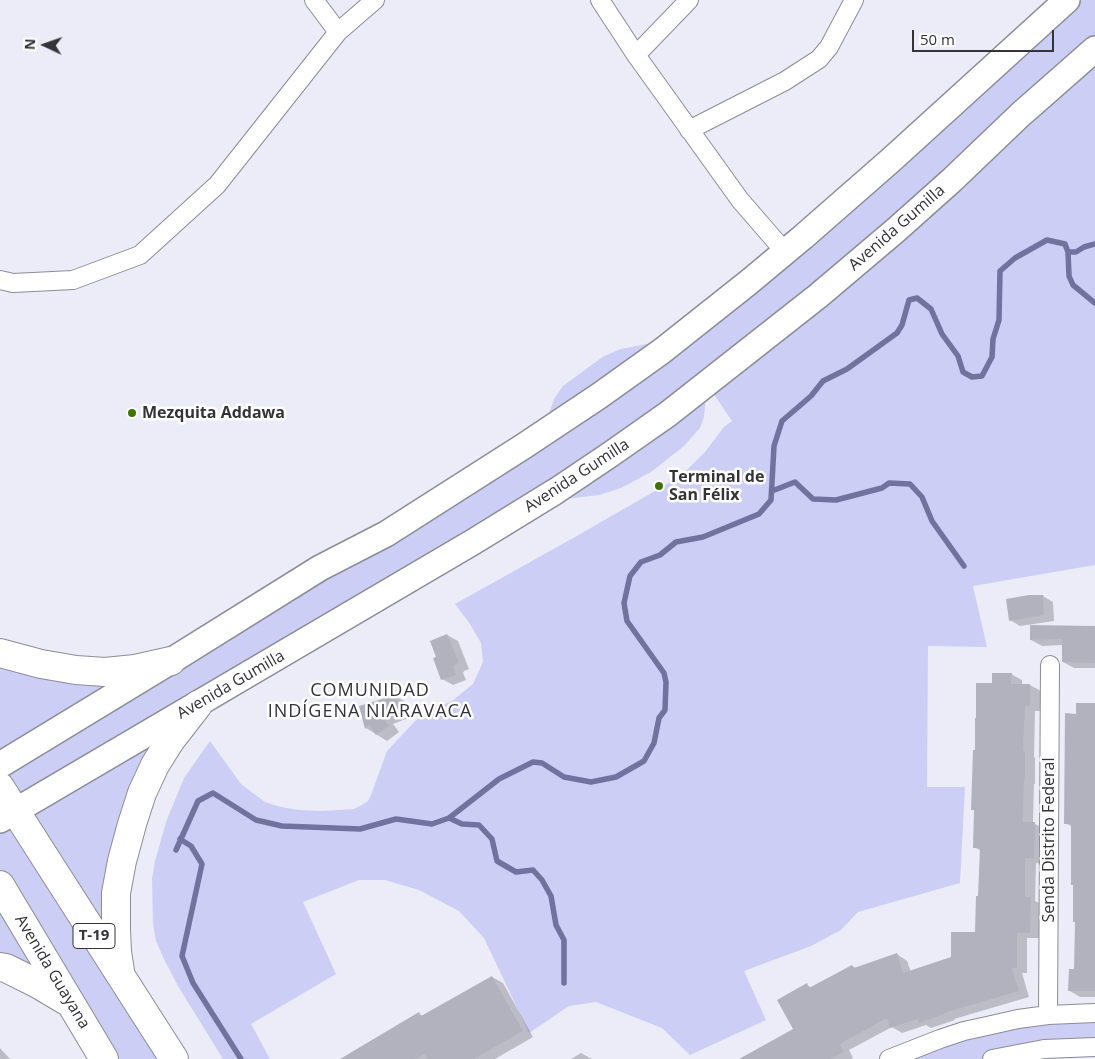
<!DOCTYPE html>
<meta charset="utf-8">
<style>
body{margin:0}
#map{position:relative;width:1095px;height:1059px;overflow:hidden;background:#ebecf8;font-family:"Open Sans",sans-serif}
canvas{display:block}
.north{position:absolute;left:20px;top:20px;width:50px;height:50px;-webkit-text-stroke:4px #fff;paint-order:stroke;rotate:273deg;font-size:14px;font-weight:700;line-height:20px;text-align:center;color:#333338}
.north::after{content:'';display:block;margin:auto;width:18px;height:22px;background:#333338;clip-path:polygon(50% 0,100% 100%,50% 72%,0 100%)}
.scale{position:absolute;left:912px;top:30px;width:142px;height:22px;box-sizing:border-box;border:2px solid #333338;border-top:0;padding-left:6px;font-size:15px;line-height:18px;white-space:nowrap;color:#333338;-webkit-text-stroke:4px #fff;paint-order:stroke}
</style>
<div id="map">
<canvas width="1095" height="1059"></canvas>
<div class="north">N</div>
<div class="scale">50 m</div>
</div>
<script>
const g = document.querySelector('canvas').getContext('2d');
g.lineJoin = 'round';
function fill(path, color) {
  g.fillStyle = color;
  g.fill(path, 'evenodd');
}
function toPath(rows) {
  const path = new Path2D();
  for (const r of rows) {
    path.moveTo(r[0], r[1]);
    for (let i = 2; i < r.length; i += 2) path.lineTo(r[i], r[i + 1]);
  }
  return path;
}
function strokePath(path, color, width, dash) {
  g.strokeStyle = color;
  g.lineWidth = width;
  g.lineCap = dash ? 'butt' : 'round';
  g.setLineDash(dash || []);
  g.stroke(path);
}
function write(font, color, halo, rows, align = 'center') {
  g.font = font + ' "Open Sans",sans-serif';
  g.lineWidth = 5;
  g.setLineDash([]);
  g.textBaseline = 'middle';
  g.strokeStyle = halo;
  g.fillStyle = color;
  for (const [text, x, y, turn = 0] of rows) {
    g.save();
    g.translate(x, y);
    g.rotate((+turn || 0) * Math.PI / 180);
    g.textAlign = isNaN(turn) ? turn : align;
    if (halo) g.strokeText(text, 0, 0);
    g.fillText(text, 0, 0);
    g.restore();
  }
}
fill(toPath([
 [1067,0,1095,0,1095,565,973,586,987,647,928,646,927,787,965,787,960,883,858,912,841,930,811,946,744,971,766,1020,690,1055,662,1028,596,1002,569,1006,529,1033,484,938,459,911,419,890,385,880,359,880,303,902,336,974,251,1024,270,1059,223,1059,178,986,163,957,156,941,153,924,152,879,155,861,166,822,184,778,210,741,241,784,265,802,281,807,299,810,322,811,354,809,362,805,368,801,371,795,387,751,415,721,432,710,452,701,473,684,483,662,481,643,470,624,455,604,575,537,681,476,705,452,724,427,732,421,707,384,704,417,700,428,684,446,651,472,621,488,599,495,539,502,198,705,155,765,117,952,174,1059,104,1059,71,1003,0,967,0,653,135,669,542,435,554,399,563,386,604,356,621,349,677,338],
 [1095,1013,1095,1047,992,1059,889,1059,918,1047]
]), '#cccef6');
fill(toPath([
 [1043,596,1053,602,1054,621,1020,626,1010,620],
 [1095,628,1095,668,1074,668,1063,662,1063,645,1042,646,1031,640],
 [447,635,458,641,469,669,464,671,463,673,466,680,453,685,442,679,438,658],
 [1011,674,1022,680,1022,685,1030,685,1041,691,1040,711,1035,711,1034,757,1035,758,1035,784,1034,784,1033,823,1045,829,1044,864,1036,863,1035,901,1041,904,1040,938,1027,938,1027,973,1022,973,1029,997,954,1019,955,1020,931,1028,926,1025,902,1033,892,1027,849,1050,853,1058,851,1059,742,1059,795,1030,807,985,812,988,852,966,856,968,897,954,907,961,911,972,953,958,977,933,981,851,974,847,975,811,972,809,976,751,993,684],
 [395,696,406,702,411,717,393,724,399,732,387,741,366,728,361,707],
 [1095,705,1095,997,1080,997,1070,991,1075,970,1076,922,1072,827,1066,823],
 [492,977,503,983,533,1037,495,1059,342,1059,419,1014,424,1017],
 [0,1048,10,1059,0,1059],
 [581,1053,592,1059,571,1059]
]), '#0003');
strokePath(toPath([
 [1068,252,1076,252,1084,247,1095,244],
 [772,491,795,482,813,499,836,500,882,488,889,483,910,484,922,497,932,521,964,566],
 [449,818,462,824,479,825,492,839,497,861,516,872,533,870,542,880,551,896,556,925,564,940,564,983],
 [180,839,191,846,202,864,182,956,193,983,241,1059],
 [176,850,198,801,213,793,256,820,282,826,360,829,396,819,432,824,449,818,499,779,533,762,542,763,564,777,591,782,616,777,644,761,654,743,659,718,665,710,666,682,664,673,627,621,624,603,630,576,641,562,660,555,676,542,703,537,759,514,771,500,774,446,782,421,811,396,823,381,847,369,897,333,902,325,909,300,917,298,931,309,942,334,958,356,963,372,972,377,982,376,992,357,993,339,999,320,1000,271,1015,258,1047,240,1065,244,1068,252,1069,276,1073,285,1095,303]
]), '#71729e', 5.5);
fill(toPath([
 [1029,595,1043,595,1044,615,1009,621,1006,599],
 [1030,625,1095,626,1095,663,1062,662,1062,639,1030,640],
 [447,634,459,663,454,665,453,666,456,675,441,680,433,658,436,657,430,641],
 [992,673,1012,673,1011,684,1030,684,1030,706,1025,706,1023,751,1025,751,1025,779,1024,779,1023,822,1035,822,1034,859,1025,858,1025,897,1031,897,1030,933,1017,933,1017,968,1012,968,1019,991,944,1013,945,1014,919,1023,918,1019,890,1028,887,1018,840,1044,844,1052,830,1059,739,1059,793,1029,777,1000,807,983,809,988,852,965,854,968,897,953,903,973,951,957,951,932,975,932,976,896,978,896,980,848,973,848,974,810,971,810,973,750,975,750,975,718,976,718,976,683,992,683],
 [395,695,401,711,383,718,389,726,376,735,369,725,365,729,359,706],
 [1076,703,1095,703,1095,991,1068,991,1069,969,1074,969,1075,922,1073,922,1073,885,1071,885,1071,824,1064,824,1065,713,1076,714],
 [492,976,523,1031,474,1059,428,1059,424,1054,415,1059,340,1059,419,1012,421,1016]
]), '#b1b2bd');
const street = toPath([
 [314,0,338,32],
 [600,0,636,55,740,200,785,252],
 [636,55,689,0],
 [689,130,785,81,819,59,829,47,854,0],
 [0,280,13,283,73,280,140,255,217,185,338,32,375,0],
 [1048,1015,1050,665],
 [889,1059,940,1039,964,1031,987,1026,1018,1019,1048,1015,1095,1013],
 [992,1059,1044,1049,1095,1047]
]);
const secondary = toPath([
 [0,765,171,661,320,568,386,534,524,446,599,396,662,351,749,282,803,237,891,160,1067,0],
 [0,820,473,542,556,491,611,454,668,414,818,296,896,230,952,180,1020,115,1095,49]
]);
const highway = toPath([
 [0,653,41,664,76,670,105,672,135,669,171,661],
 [0,787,174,1059],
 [0,885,104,1059],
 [0,967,6,968,38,984,70,1003],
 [120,971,117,952,116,930,116,893,122,861,132,824,142,793,155,765,170,741,198,705]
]);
strokePath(street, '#8b8c97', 20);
strokePath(secondary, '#8b8c97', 28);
strokePath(highway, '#8b8c97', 30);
strokePath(street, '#fff', 18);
strokePath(secondary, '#fff', 25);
strokePath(highway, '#fff', 28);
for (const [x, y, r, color] of [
 [132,413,5,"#407400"],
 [659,486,5,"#407400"]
]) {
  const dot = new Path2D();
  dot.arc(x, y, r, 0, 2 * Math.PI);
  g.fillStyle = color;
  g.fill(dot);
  strokePath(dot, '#fff', 2);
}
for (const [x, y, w] of [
 [94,936,42]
]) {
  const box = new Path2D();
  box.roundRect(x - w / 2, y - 12.5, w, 25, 4);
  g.fillStyle = '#fff';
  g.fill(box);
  strokePath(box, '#333338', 1);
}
write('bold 15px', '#333338', null, [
 ["T-19",94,936]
]);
write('16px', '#333338', '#fff', [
 ["Avenida Gumilla",897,228,-41],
 ["Avenida Gumilla",577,476,-33],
 ["Avenida Gumilla",231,685,-30],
 ["Senda Distrito Federal",1049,840,-90],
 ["Avenida Guayana",52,972,59]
]);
write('bold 16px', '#333338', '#fff', [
 ["Mezquita Addawa",142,413],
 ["Terminal de",669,477],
 ["San Félix",669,495]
], 'left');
g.letterSpacing = '1px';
write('18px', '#333338', '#fff', [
 ["COMUNIDAD",370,691],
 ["INDÍGENA NIARAVACA",370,712]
]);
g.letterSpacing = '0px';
</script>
